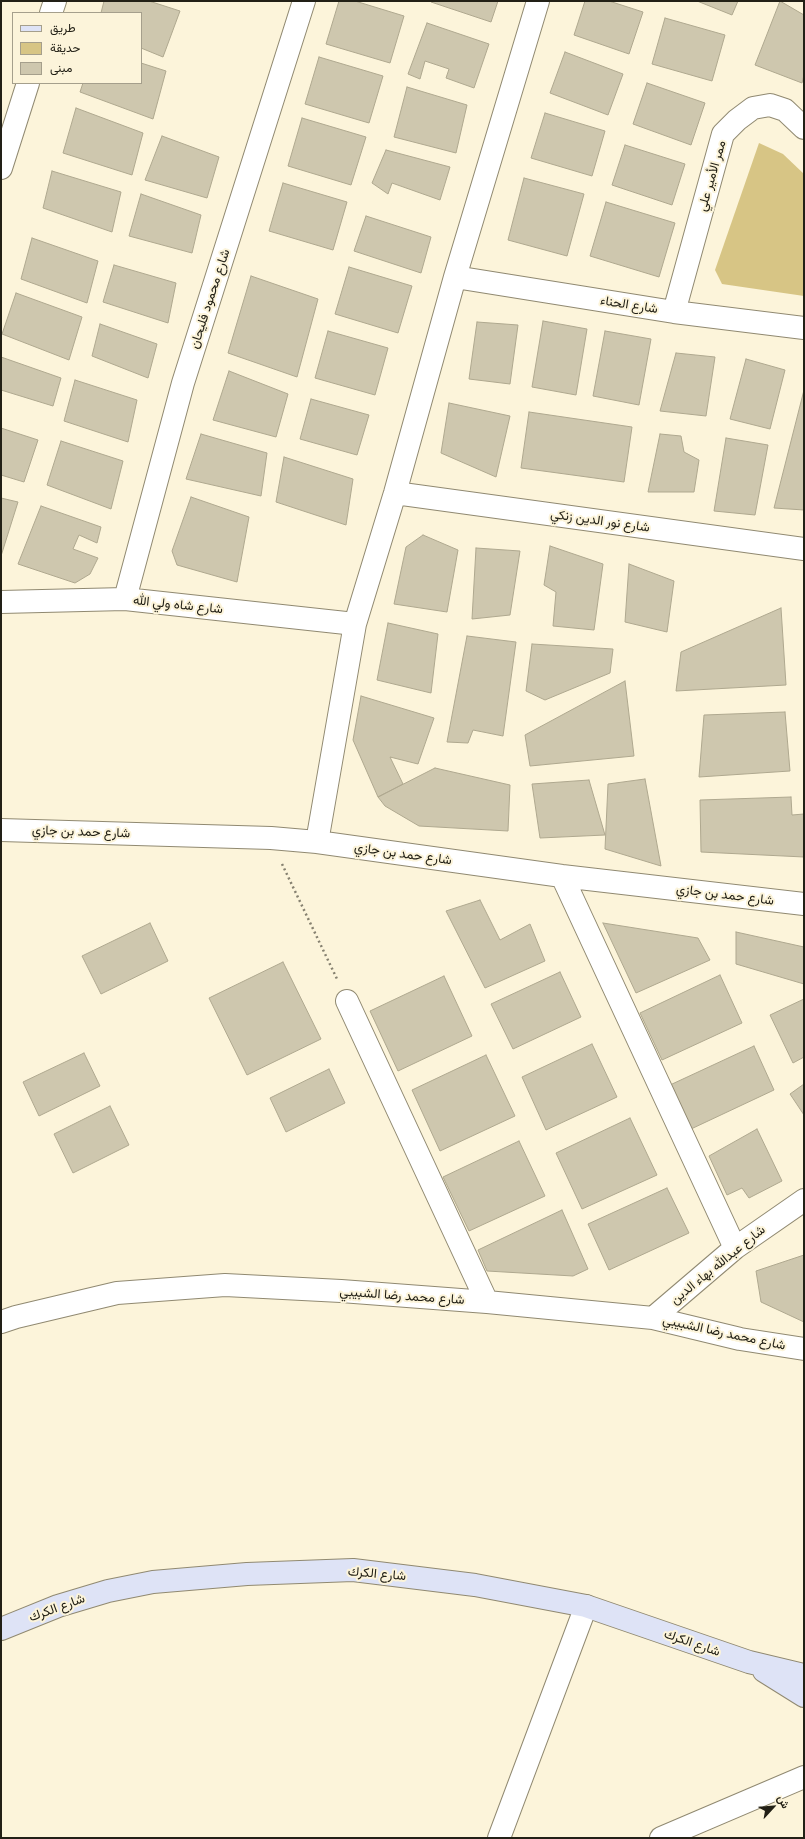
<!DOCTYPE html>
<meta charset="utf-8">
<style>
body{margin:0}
#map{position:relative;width:805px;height:1839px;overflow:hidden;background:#fcf4da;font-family:"Open Sans",Vazirmatn,sans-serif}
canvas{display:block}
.frame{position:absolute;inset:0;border:2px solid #222016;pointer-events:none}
.legend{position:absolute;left:12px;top:12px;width:130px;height:72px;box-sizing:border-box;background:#fcf4da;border:1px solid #a59f8c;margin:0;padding:5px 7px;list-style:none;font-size:12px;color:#222016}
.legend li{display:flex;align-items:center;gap:8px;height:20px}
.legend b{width:20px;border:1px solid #a59f8c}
.north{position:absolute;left:753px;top:1787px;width:40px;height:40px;-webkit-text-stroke:3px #fcf4da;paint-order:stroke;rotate:64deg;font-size:11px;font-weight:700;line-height:16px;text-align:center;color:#222016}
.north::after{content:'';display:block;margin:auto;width:14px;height:18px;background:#222016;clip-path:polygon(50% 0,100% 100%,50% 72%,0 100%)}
</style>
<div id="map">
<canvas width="805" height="1839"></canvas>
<div class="frame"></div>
<ul class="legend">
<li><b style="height:5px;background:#dee3f6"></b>طريق</li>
<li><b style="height:11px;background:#d7c585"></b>حديقة</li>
<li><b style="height:11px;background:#cec7ae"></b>مبنى</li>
</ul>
<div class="north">ش</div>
</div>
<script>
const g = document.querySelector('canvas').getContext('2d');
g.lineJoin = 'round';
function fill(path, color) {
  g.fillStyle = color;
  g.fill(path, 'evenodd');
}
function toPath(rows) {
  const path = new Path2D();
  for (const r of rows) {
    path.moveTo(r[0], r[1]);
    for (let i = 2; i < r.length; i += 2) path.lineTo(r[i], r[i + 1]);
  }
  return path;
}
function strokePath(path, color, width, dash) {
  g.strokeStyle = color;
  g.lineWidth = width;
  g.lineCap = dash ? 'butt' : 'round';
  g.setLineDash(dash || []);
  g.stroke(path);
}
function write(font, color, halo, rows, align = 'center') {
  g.font = font + ' "Open Sans",Vazirmatn,sans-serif';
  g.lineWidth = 4;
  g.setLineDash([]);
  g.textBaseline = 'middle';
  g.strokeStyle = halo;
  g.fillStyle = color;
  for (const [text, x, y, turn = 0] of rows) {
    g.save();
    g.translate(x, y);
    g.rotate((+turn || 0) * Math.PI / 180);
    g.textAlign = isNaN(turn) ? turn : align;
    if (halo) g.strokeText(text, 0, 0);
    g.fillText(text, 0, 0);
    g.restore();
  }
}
fill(toPath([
 [759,143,783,154,804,174,804,296,722,284,715,270]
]), '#d7c585');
const building = toPath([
 [104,1,149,1,180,11,163,57,141,48,141,13,101,13,104,1],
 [339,1,355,1,404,16,390,63,326,44,339,1],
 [431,1,498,1,491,22,431,2,431,1],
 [585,1,609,1,643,12,629,54,574,35,585,1],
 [697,1,738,1,732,15,697,1],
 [780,1,804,15,804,75,802,83,755,65,780,1],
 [665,18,725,35,712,81,652,64,665,18],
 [427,23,489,44,474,88,446,78,449,69,425,61,420,79,408,74,427,23],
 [565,52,623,74,608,115,550,93,565,52],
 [319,57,383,76,369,123,305,104,319,57],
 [141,63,166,71,153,119,80,92,83,83,141,83,141,63],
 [647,83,705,103,691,145,633,124,647,83],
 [407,87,467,105,456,153,394,137,407,87],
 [76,108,143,133,132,175,63,153,76,108],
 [545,113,605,131,592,176,531,158,545,113],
 [302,118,366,137,351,185,288,166,302,118],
 [162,136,219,157,207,198,145,180,162,136],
 [625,145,685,164,672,205,612,185,625,145],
 [386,150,450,167,440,200,392,183,388,194,372,183,386,150],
 [52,171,121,192,112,232,43,208,52,171],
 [524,178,584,194,567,256,508,240,524,178],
 [283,183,347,202,333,250,269,231,283,183],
 [141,194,201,215,192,253,129,236,141,194],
 [606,202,675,223,659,277,590,256,606,202],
 [366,216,431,237,421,273,354,251,366,216],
 [32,238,98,261,87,303,21,279,32,238],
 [114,265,176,283,168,323,103,302,114,265],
 [349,267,412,286,398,333,335,314,349,267],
 [251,276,318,299,297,377,228,353,251,276],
 [16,293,82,317,69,360,2,334,16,293],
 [543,321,587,329,576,395,532,387,543,321],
 [477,322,518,325,510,384,469,379,477,322],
 [100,324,157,344,148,378,92,356,100,324],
 [328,331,388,348,375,395,315,378,328,331],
 [605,331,651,339,639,405,593,396,605,331],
 [676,353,715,357,706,416,660,411,676,353],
 [1,357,61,378,53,406,1,390,1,357],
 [746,359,785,370,770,429,730,419,746,359],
 [229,371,288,394,276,437,213,420,229,371],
 [75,380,137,400,128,442,64,421,75,380],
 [804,390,804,510,774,508,804,390],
 [311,399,369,415,357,455,300,439,311,399],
 [449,403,510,416,496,477,441,453,449,403],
 [529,412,632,427,624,482,521,468,529,412],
 [1,428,38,440,24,482,1,475,1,428],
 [201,434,267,453,261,496,186,479,201,434],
 [660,434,681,436,684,452,699,460,694,492,648,492,660,434],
 [726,438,768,445,755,515,714,511,726,438],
 [61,441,123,461,111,509,47,485,61,441],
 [284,457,353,479,346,525,276,502,284,457],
 [191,497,249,517,237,582,177,565,172,551,191,497],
 [1,498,18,502,1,556,1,498],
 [41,506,101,527,97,543,79,535,73,549,98,558,90,574,75,583,18,564,41,506],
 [423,535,458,550,447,612,394,604,406,547,423,535],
 [550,546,603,564,594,630,553,626,556,592,544,585,550,546],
 [476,548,520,551,510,615,472,619,476,548],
 [629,564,674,581,667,632,625,622,629,564],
 [781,608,786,685,676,691,681,652,781,608],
 [388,623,438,634,431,693,377,680,388,623],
 [467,636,516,642,503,736,473,730,468,743,447,742,467,636],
 [532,644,613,649,610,673,545,700,526,691,532,644],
 [625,681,634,756,530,766,525,735,625,681],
 [361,696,434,718,418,764,390,757,403,784,378,797,353,740,361,696],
 [785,712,790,771,699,777,704,715,785,712],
 [435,768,510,785,508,831,419,826,385,806,378,797,435,768],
 [645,779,661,866,605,849,608,784,645,779],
 [589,780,605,835,540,838,532,784,589,780],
 [791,797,792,815,804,814,804,857,701,852,700,800,791,797],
 [480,900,500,940,530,924,545,961,485,988,446,911,480,900],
 [150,923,168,961,101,994,82,956,150,923],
 [603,923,698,938,710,960,636,993,603,923],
 [736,932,804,947,804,984,736,964,736,932],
 [283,962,321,1039,247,1075,209,998,283,962],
 [560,972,581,1017,513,1049,491,1004,560,972],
 [720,975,742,1023,662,1060,640,1013,720,975],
 [444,976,472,1036,398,1071,370,1011,444,976],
 [804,999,804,1057,793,1063,770,1015,804,999],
 [592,1044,617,1097,546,1130,522,1077,592,1044],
 [754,1046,774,1090,691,1129,670,1085,754,1046],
 [84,1053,100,1086,39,1116,23,1082,84,1053],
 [486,1055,515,1116,440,1151,412,1090,486,1055],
 [329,1069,345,1103,286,1132,270,1098,329,1069],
 [804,1084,804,1115,790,1094,804,1084],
 [110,1106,129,1145,73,1173,54,1134,110,1106],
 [630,1118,657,1175,582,1209,556,1153,630,1118],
 [757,1129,782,1181,749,1198,742,1188,727,1195,709,1156,757,1129],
 [519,1141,545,1196,469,1231,443,1177,519,1141],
 [667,1188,689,1233,609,1270,588,1224,667,1188],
 [562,1210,588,1269,573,1276,487,1271,478,1250,562,1210],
 [804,1255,804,1322,761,1302,756,1271,804,1255]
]);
fill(building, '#cec7ae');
strokePath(building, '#afa88f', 1);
const street = toPath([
 [51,13,55,1],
 [1,168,28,83],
 [455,277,674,312,804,328],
 [674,312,723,134,737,120,753,108,770,105,785,110,804,128],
 [395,493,804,549],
 [125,599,183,383,304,1],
 [1,602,125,599,355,624],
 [1,830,271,838,317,842,562,876,804,904],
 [317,842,355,624,395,493,455,277,538,1],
 [562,876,735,1248],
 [347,1001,487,1302],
 [653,1318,735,1248,804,1200],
 [1,1322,16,1317,117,1293,225,1285,341,1291,487,1302,653,1318,740,1339,804,1349],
 [499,1838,586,1606],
 [661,1838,804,1777]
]);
const secondary = toPath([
 [1,1629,58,1606,108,1591,153,1582,247,1574,353,1570,475,1585,586,1606,749,1662,804,1675],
 [764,1671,804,1696]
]);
strokePath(street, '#908971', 24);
strokePath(secondary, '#908971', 24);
strokePath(toPath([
 [282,864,337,979]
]), '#868170', 2.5, [2, 3]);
strokePath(street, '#fff', 22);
strokePath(secondary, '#dee3f6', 22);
write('13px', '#222016', '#fcf4da', [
 ["ممر الأمير علي",712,176,-74],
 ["شارع محمود فليحان",210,299,-72],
 ["شارع الحناء",629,305,9],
 ["شارع نور الدين زنكي",600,521,8],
 ["شارع شاه ولي الله",178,605,6],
 ["شارع حمد بن جازي",81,832,2],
 ["شارع حمد بن جازي",403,854,8],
 ["شارع حمد بن جازي",725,895,7],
 ["شارع عبدالله بهاء الدين",718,1265,-39],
 ["شارع محمد رضا الشبيبي",402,1296,4],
 ["شارع محمد رضا الشبيبي",724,1333,12],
 ["شارع الكرك",377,1574,5],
 ["شارع الكرك",57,1608,-20],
 ["شارع الكرك",692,1643,19]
]);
</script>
